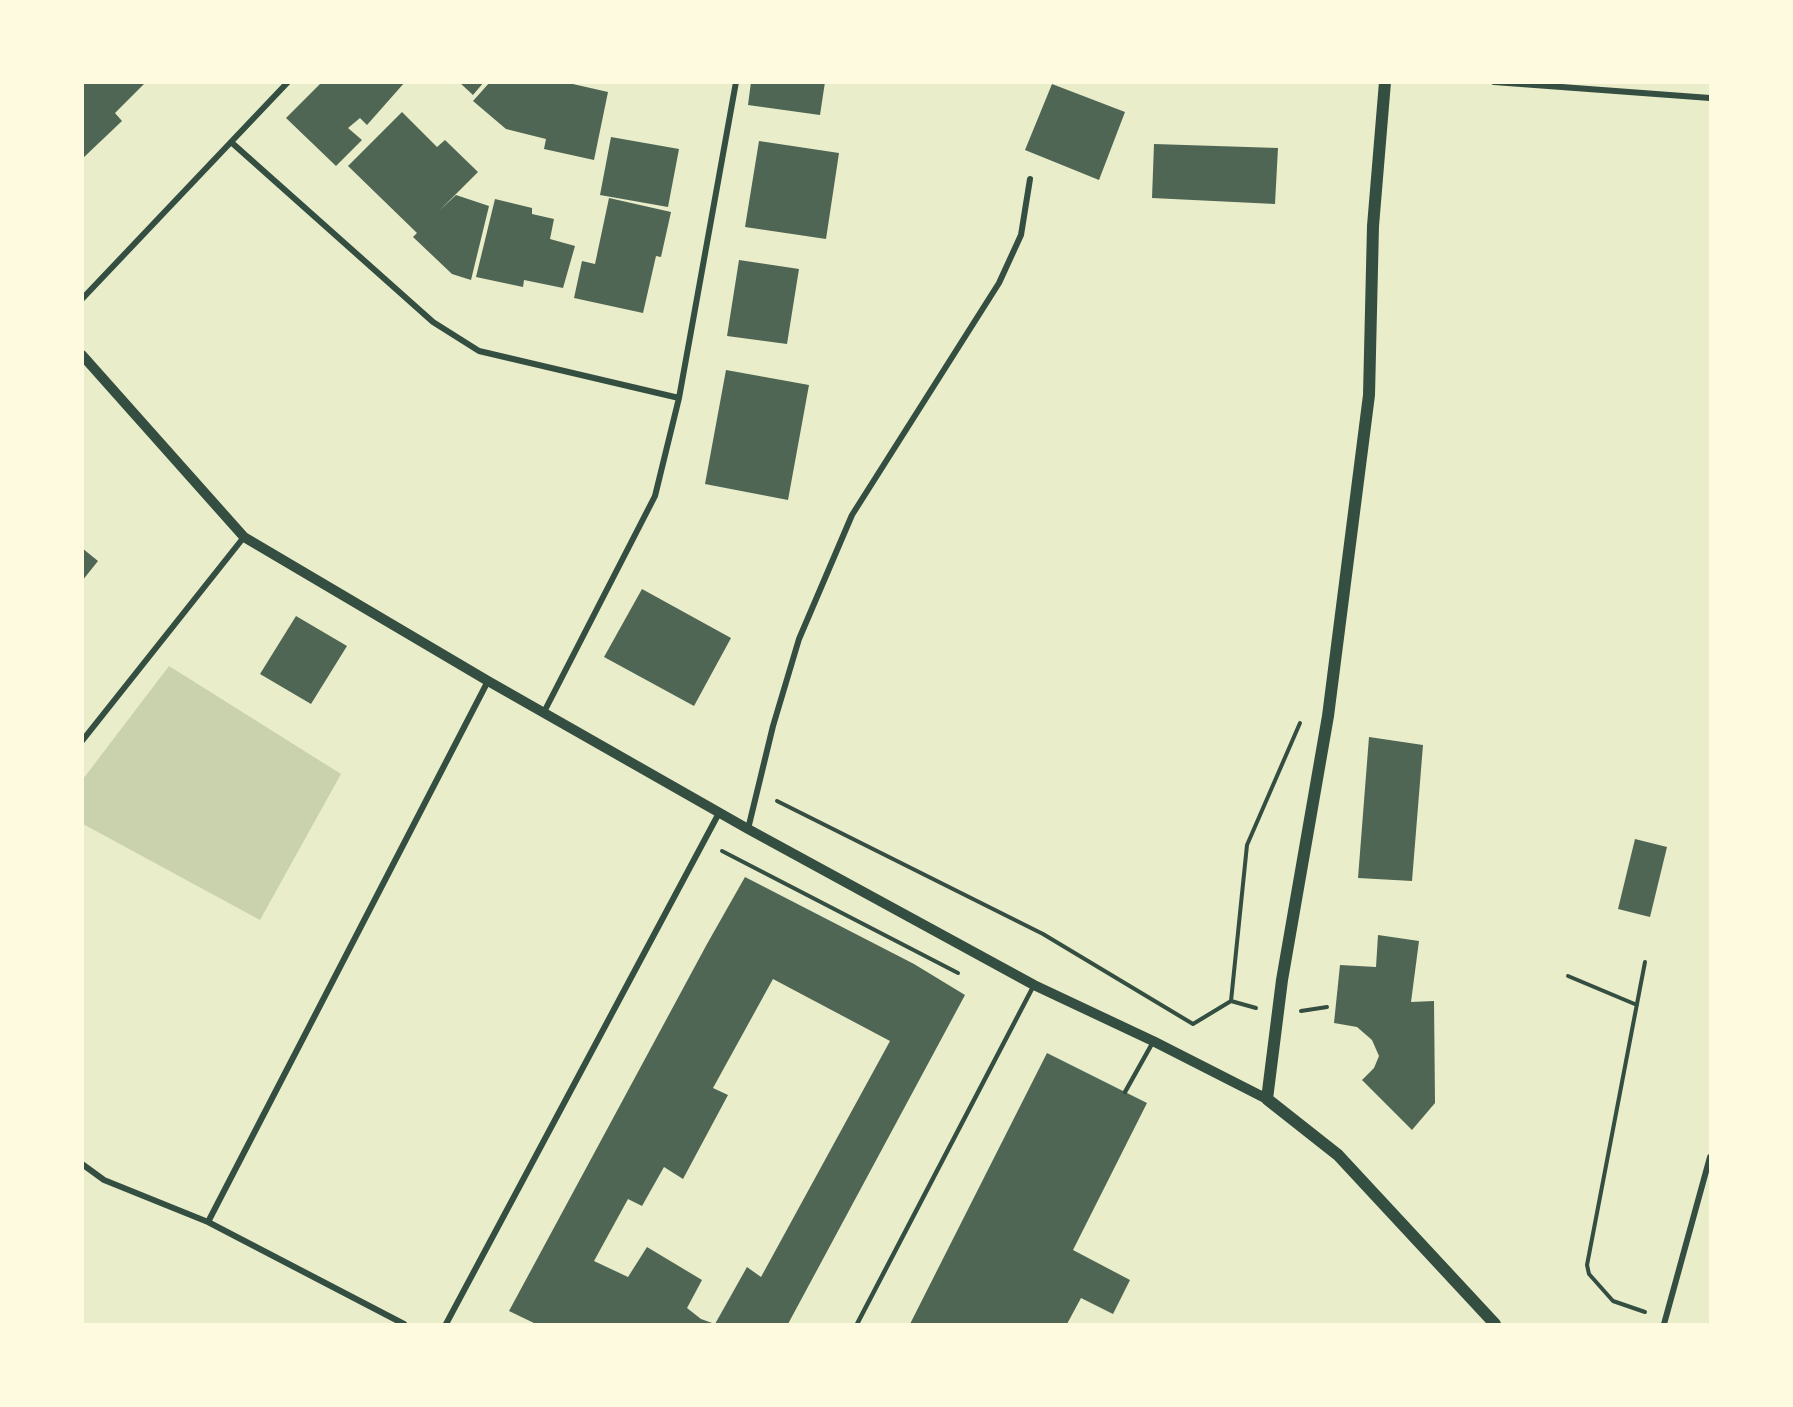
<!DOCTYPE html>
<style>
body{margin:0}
#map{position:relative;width:1793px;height:1407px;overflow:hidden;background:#e9edc9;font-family:Inter,sans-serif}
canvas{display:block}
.frame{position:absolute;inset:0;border:84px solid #fefae0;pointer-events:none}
</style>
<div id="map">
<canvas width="1793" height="1407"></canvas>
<div class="frame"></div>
</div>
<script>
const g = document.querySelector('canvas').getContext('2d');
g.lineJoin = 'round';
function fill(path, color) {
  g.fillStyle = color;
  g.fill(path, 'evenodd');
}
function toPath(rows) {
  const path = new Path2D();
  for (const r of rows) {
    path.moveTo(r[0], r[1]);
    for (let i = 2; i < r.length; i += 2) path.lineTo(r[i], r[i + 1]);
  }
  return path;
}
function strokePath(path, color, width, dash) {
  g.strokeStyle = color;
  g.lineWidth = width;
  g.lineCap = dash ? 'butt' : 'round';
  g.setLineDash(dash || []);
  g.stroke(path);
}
fill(toPath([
 [169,666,341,774,260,920,83,824,83,779]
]), '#cad2ad');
fill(toPath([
 [82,82,146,82,115,113,122,121,82,159],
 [322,82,405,82,367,125,360,118,348,128,362,140,336,166,286,118],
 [459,82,484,82,473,95],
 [490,82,564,82,608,92,594,160,544,149,546,139,506,129,473,101],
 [751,82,825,82,820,115,748,105],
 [1052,84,1125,112,1099,180,1025,150],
 [402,112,437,147,445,140,478,172,439,211,456,195,489,206,471,280,452,274,413,237,417,233,348,166],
 [611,137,679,149,668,207,600,195],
 [759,141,839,153,826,239,745,227],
 [1154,144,1278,148,1275,204,1152,198],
 [609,198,671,212,661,257,656,256,643,313,574,298,582,261,595,264],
 [495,199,532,208,532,214,554,219,550,239,575,246,563,288,524,280,523,287,476,277],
 [739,260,799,269,787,344,727,336],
 [726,370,809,385,788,500,705,484],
 [82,548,98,561,82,581],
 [642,589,731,638,694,706,604,657],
 [296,616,347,646,311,704,260,674],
 [1369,737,1423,745,1412,881,1358,878],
 [1635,839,1667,847,1650,917,1618,909],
 [745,877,914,964,965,995,788,1324,715,1324,747,1267,761,1277,890,1041,773,979,713,1088,728,1095,683,1179,664,1167,642,1206,628,1199,594,1261,628,1277,647,1247,702,1280,687,1308,701,1319,715,1324,536,1324,509,1311,707,944],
 [1378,935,1419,941,1411,1002,1434,1001,1435,1103,1412,1130,1362,1080,1374,1068,1379,1056,1372,1040,1357,1027,1334,1023,1340,965,1376,967],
 [1047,1053,1147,1103,1073,1250,1130,1280,1113,1314,1081,1298,1067,1324,910,1324]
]), '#4f6655');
strokePath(toPath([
 [777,801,1043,934,1193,1024,1231,1001,1247,845,1300,723],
 [722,851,958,973],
 [1568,976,1637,1005],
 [1231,1001,1256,1008],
 [1301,1011,1327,1007],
 [1645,1312,1613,1301,1589,1274,1587,1265,1645,962]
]), '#344e41', 4);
strokePath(toPath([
 [1125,1092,1153,1042],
 [857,1324,1034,985]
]), '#344e41', 4.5);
strokePath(toPath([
 [1494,82,1710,98],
 [231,142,433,322,479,351,679,398],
 [82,299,288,82],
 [544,712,655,496,679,398,736,82],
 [82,741,244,537],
 [748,829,773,726,799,639,852,515,999,283,1021,235,1030,179],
 [82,1164,104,1180,208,1222,404,1324],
 [208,1222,488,681],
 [446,1324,719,813],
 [1664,1324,1710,1157]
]), '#344e41', 6);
strokePath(toPath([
 [82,355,244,537,488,681,748,829,1034,985,1153,1041,1267,1099]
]), '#344e41', 10);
strokePath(toPath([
 [1385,82,1373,226,1369,395,1328,716,1282,980,1267,1099,1338,1155,1495,1324]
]), '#344e41', 12);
</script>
